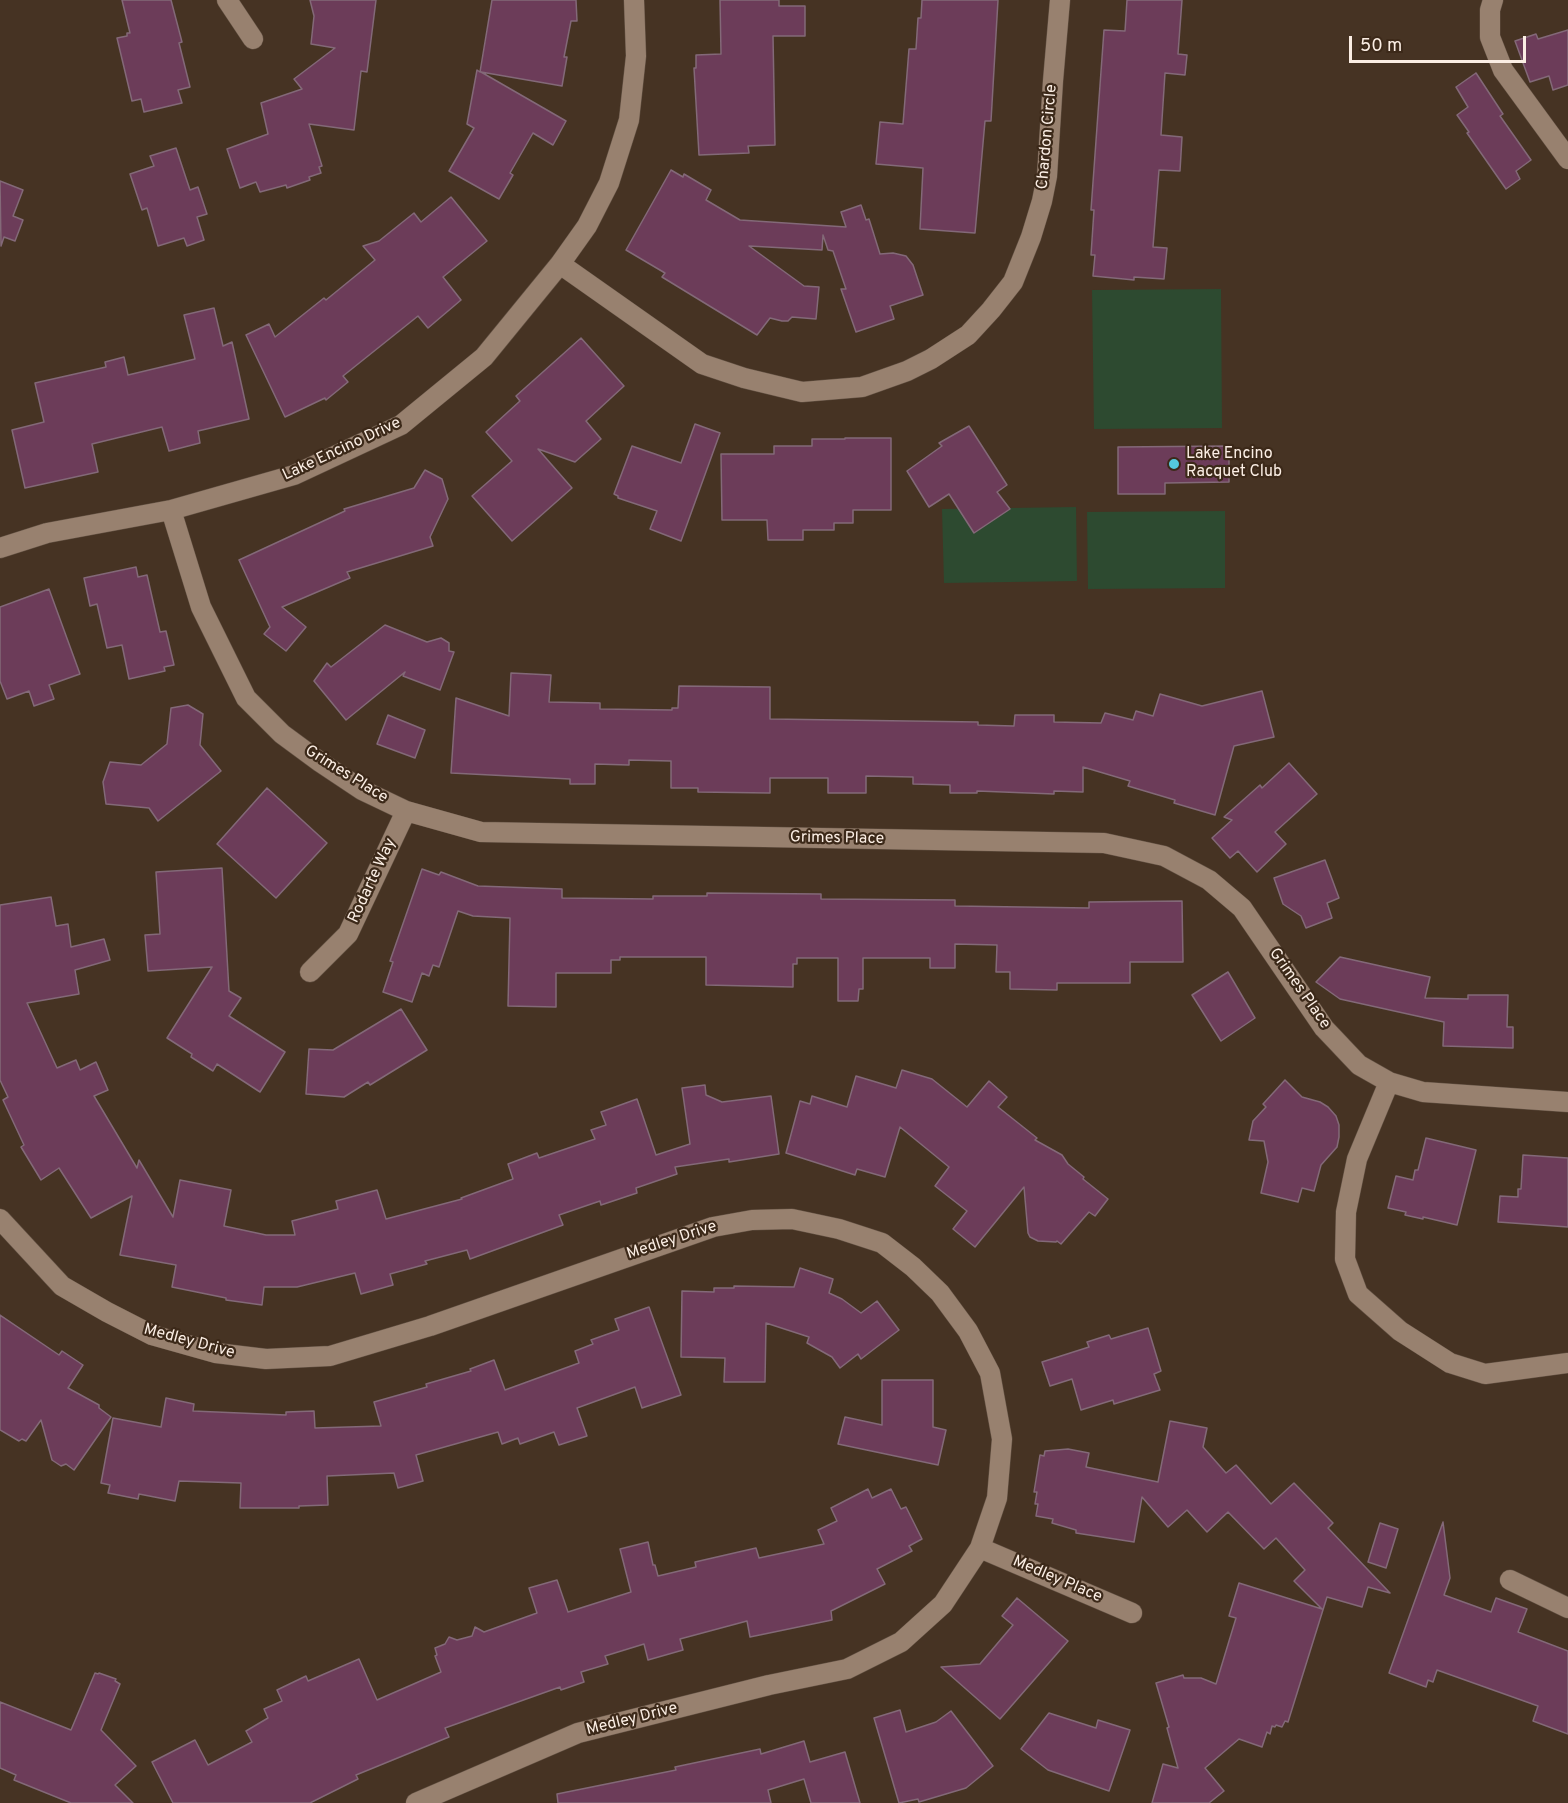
<!DOCTYPE html>
<style>
body{margin:0}
#map{position:relative;width:1568px;height:1803px;overflow:hidden;background:#463323;font-family:Overpass,sans-serif}
canvas{display:block}
.scale{position:absolute;left:1349px;top:36px;width:177px;height:27px;box-sizing:border-box;border:3px solid #fbeee4;border-top:0;padding-left:8px;font-size:18px;line-height:21px;white-space:nowrap;color:#fbeee4;-webkit-text-stroke:4px #3c2919;paint-order:stroke}
</style>
<div id="map">
<canvas width="1568" height="1803"></canvas>
<div class="scale">50 m</div>
</div>
<script>
const g = document.querySelector('canvas').getContext('2d');
g.lineJoin = 'round';
function fill(path, color) {
  g.fillStyle = color;
  g.fill(path, 'evenodd');
}
function toPath(rows) {
  const path = new Path2D();
  for (const r of rows) {
    path.moveTo(r[0], r[1]);
    for (let i = 2; i < r.length; i += 2) path.lineTo(r[i], r[i + 1]);
  }
  return path;
}
function strokePath(path, color, width, dash) {
  g.strokeStyle = color;
  g.lineWidth = width;
  g.lineCap = dash ? 'butt' : 'round';
  g.setLineDash(dash || []);
  g.stroke(path);
}
function write(font, color, halo, rows, align = 'center') {
  g.font = font + ' Overpass,sans-serif';
  g.lineWidth = 4.5;
  g.setLineDash([]);
  g.textBaseline = 'middle';
  g.strokeStyle = halo;
  g.fillStyle = color;
  for (const [text, x, y, turn = 0] of rows) {
    g.save();
    g.translate(x, y);
    g.rotate((+turn || 0) * Math.PI / 180);
    g.textAlign = isNaN(turn) ? turn : align;
    if (halo) g.strokeText(text, 0, 0);
    g.fillText(text, 0, 0);
    g.restore();
  }
}
fill(toPath([
 [1221,289,1222,428,1094,429,1092,290],
 [1076,507,1077,581,944,583,942,509],
 [1225,511,1225,588,1088,589,1087,512]
]), '#2d4a30');
const building = toPath([
 [122,0,171,0,182,42,179,43,190,87,178,90,182,103,144,112,141,99,132,101,117,38,127,36,127,33,130,33,122,0],
 [310,0,376,0,367,72,361,71,354,130,309,124,322,166,319,167,321,173,309,177,310,180,287,188,286,185,260,192,256,182,240,188,227,149,268,134,261,103,302,89,294,79,335,48,311,44,314,16,310,0],
 [492,0,576,0,577,21,571,21,564,57,567,57,562,86,481,72,566,121,553,145,533,133,510,173,513,175,499,199,449,171,474,128,467,124,477,70,480,72,492,0],
 [720,0,779,0,779,6,805,6,805,36,773,36,775,145,748,146,749,153,699,155,694,68,696,68,696,55,721,54,720,0],
 [922,0,998,0,991,121,985,121,975,233,920,229,923,168,876,164,880,122,903,124,909,49,916,49,918,18,921,18,922,0],
 [1127,0,1182,0,1178,54,1187,55,1185,75,1165,73,1161,135,1182,137,1180,171,1159,170,1153,247,1167,248,1164,279,1134,277,1134,280,1093,276,1095,255,1091,255,1094,210,1091,210,1104,30,1125,31,1127,0],
 [1568,30,1568,85,1553,90,1549,76,1530,82,1515,41,1536,34,1538,39,1568,30],
 [1476,73,1503,114,1500,116,1531,160,1516,171,1520,179,1506,189,1467,133,1469,132,1457,115,1468,107,1456,87,1476,73],
 [176,148,190,190,198,187,207,214,197,217,204,240,187,246,184,238,158,246,147,208,142,210,130,174,154,166,150,156,176,148],
 [671,170,683,177,684,174,711,190,706,200,740,220,846,227,841,212,861,205,866,220,869,219,880,254,893,253,906,256,913,265,923,295,890,306,894,319,856,332,841,289,846,289,833,251,828,250,823,235,822,250,749,246,804,286,819,287,816,319,792,317,788,321,782,321,770,318,757,335,662,277,665,273,626,250,671,170],
 [0,181,23,190,13,216,23,220,15,241,4,237,1,246,0,181],
 [451,197,487,241,443,277,461,300,428,328,418,316,343,376,348,382,326,400,325,398,285,417,246,335,269,324,275,337,324,298,326,300,375,260,363,246,379,241,414,213,421,222,451,197],
 [214,308,223,346,232,342,249,419,198,431,200,443,169,451,162,427,92,444,98,472,25,488,12,430,44,422,35,383,106,367,105,362,124,357,128,375,195,359,184,315,214,308],
 [581,338,624,386,586,421,601,439,575,462,538,449,572,488,512,541,472,496,512,461,486,432,520,401,516,396,581,338],
 [695,424,720,433,681,541,650,529,657,511,618,498,618,496,614,494,632,446,681,463,695,424],
 [969,426,1007,485,997,492,1010,509,974,533,949,494,929,507,907,471,942,446,939,443,969,426],
 [845,438,891,438,891,510,853,510,853,523,834,523,834,530,803,530,803,540,768,540,767,520,722,520,721,454,774,454,774,446,812,446,812,439,845,439,845,438],
 [1229,446,1229,482,1165,483,1165,494,1118,494,1118,447,1229,446],
 [425,470,442,479,448,499,430,537,433,546,347,572,350,578,282,607,306,627,286,651,264,634,270,627,239,560,345,511,344,509,414,488,425,470],
 [136,567,138,577,147,575,160,632,166,631,174,665,164,667,165,671,129,679,122,645,107,648,97,604,90,606,84,578,136,567],
 [49,589,80,674,49,685,54,699,34,706,29,691,7,699,0,681,0,607,49,589],
 [385,625,427,642,441,638,449,643,449,651,454,652,440,690,403,676,405,672,346,720,314,681,327,663,331,667,385,625],
 [511,673,551,675,549,702,600,703,600,709,672,710,672,708,678,708,679,686,770,687,770,719,978,722,978,725,1014,726,1015,715,1054,715,1054,722,1101,723,1105,713,1133,720,1136,711,1153,716,1160,694,1202,706,1262,691,1274,737,1234,746,1215,815,1174,803,1175,800,1128,786,1130,781,1083,767,1083,792,1054,791,1054,794,977,791,977,793,950,793,950,785,913,784,913,777,866,776,866,793,828,793,828,778,770,778,770,793,698,792,698,788,671,788,671,761,629,760,629,765,595,764,595,784,570,784,570,779,451,773,456,698,509,716,511,673],
 [188,705,203,714,200,745,221,771,158,821,149,808,106,804,103,782,110,762,141,765,167,744,171,708,188,705],
 [388,715,425,730,415,758,377,744,388,715],
 [1289,763,1317,794,1275,832,1286,844,1257,872,1238,851,1230,858,1212,838,1232,820,1224,817,1260,785,1262,788,1289,763],
 [267,788,327,843,276,898,217,844,267,788],
 [1325,860,1339,898,1327,903,1332,918,1306,928,1301,916,1283,904,1274,878,1325,860],
 [222,868,229,991,241,998,229,1016,285,1052,260,1092,217,1064,213,1071,191,1057,192,1054,167,1038,212,967,148,971,145,935,160,934,156,872,222,868],
 [422,869,439,875,441,872,478,886,562,889,562,898,653,899,653,896,707,896,707,893,821,894,821,899,955,900,955,906,1089,908,1089,902,1182,901,1183,962,1130,962,1130,983,1057,983,1057,990,1010,989,1010,972,996,972,997,945,955,944,955,968,930,968,930,958,863,958,863,989,859,989,858,1001,838,1001,838,958,797,958,797,964,793,964,793,987,706,985,706,957,620,957,620,960,611,960,611,973,556,973,556,1007,508,1006,510,918,473,916,458,911,439,967,433,965,429,976,422,973,412,1002,383,992,393,962,390,961,422,869],
 [51,897,56,926,68,924,71,947,104,939,110,960,75,970,79,994,27,1003,57,1068,76,1060,80,1070,96,1062,108,1090,94,1096,137,1168,139,1160,173,1217,180,1180,231,1190,224,1226,266,1235,295,1235,292,1221,338,1209,336,1201,377,1190,386,1219,462,1199,461,1198,513,1179,508,1164,537,1153,539,1158,595,1139,591,1130,606,1125,601,1112,637,1099,656,1155,690,1144,682,1088,705,1085,706,1095,722,1102,771,1096,779,1154,729,1162,729,1159,675,1167,677,1174,636,1188,637,1193,601,1205,600,1201,559,1215,563,1225,470,1259,467,1250,425,1261,427,1264,390,1274,393,1285,361,1294,355,1273,297,1287,264,1287,262,1305,226,1300,226,1298,172,1287,176,1265,120,1255,132,1196,91,1218,59,1168,41,1180,21,1147,24,1145,3,1100,8,1097,0,1080,0,905,51,897],
 [1340,957,1430,977,1425,998,1468,999,1468,995,1508,995,1507,1027,1513,1027,1513,1048,1443,1046,1444,1022,1340,999,1316,982,1340,957],
 [1228,972,1255,1018,1221,1041,1192,995,1228,972],
 [401,1009,427,1050,370,1085,368,1082,344,1097,306,1094,309,1049,333,1050,401,1009],
 [902,1070,932,1079,967,1107,989,1081,1007,1097,998,1107,1037,1138,1035,1140,1062,1155,1068,1164,1084,1177,1083,1179,1108,1199,1095,1216,1089,1212,1061,1244,1057,1241,1056,1242,1038,1241,1030,1237,1028,1233,1024,1187,975,1247,953,1229,967,1211,935,1186,949,1167,900,1127,885,1177,857,1169,855,1175,786,1153,800,1101,810,1104,812,1096,847,1107,856,1076,896,1088,902,1070],
 [1285,1080,1302,1097,1320,1102,1328,1107,1336,1116,1339,1125,1339,1137,1337,1147,1321,1165,1314,1191,1302,1188,1298,1202,1261,1193,1268,1162,1264,1141,1249,1140,1253,1121,1266,1107,1263,1104,1285,1080],
 [1426,1138,1476,1150,1457,1225,1423,1217,1423,1219,1405,1215,1406,1212,1388,1208,1396,1176,1413,1180,1415,1170,1418,1170,1426,1138],
 [1523,1155,1568,1158,1568,1227,1498,1222,1500,1196,1518,1197,1518,1189,1521,1189,1523,1155],
 [800,1268,833,1279,829,1293,842,1299,861,1313,877,1301,899,1330,861,1359,858,1354,840,1368,832,1357,807,1343,809,1337,766,1323,765,1382,724,1382,725,1358,681,1357,682,1291,714,1292,714,1288,734,1288,734,1286,794,1287,800,1268],
 [649,1307,681,1395,642,1408,635,1387,577,1408,587,1436,559,1445,554,1432,520,1444,518,1438,502,1444,498,1432,416,1455,423,1481,398,1488,394,1473,327,1476,328,1505,299,1506,299,1508,240,1508,241,1483,179,1481,175,1501,139,1494,138,1499,108,1493,110,1485,101,1483,113,1418,161,1427,166,1398,194,1404,193,1411,286,1415,286,1412,314,1411,315,1428,381,1426,374,1402,427,1387,426,1384,471,1371,470,1369,494,1360,505,1390,579,1363,575,1351,593,1344,591,1340,619,1330,615,1319,649,1307],
 [0,1315,59,1355,62,1351,83,1365,68,1388,99,1405,99,1408,111,1417,74,1470,66,1464,61,1466,52,1460,41,1420,26,1441,22,1439,19,1441,0,1430,0,1315],
 [1148,1328,1161,1371,1154,1374,1160,1390,1114,1404,1113,1400,1081,1410,1072,1379,1050,1386,1042,1362,1089,1347,1087,1342,1109,1335,1111,1339,1148,1328],
 [882,1380,933,1380,933,1427,946,1430,938,1465,838,1444,845,1417,882,1425,882,1380],
 [1170,1421,1207,1428,1203,1447,1226,1473,1236,1465,1271,1504,1294,1483,1333,1523,1328,1528,1390,1593,1368,1587,1362,1607,1327,1597,1288,1722,1285,1721,1282,1727,1276,1725,1275,1727,1272,1726,1270,1734,1267,1732,1262,1747,1239,1739,1205,1768,1224,1791,1209,1803,1152,1803,1163,1764,1178,1768,1167,1728,1169,1727,1156,1683,1183,1675,1184,1678,1201,1678,1216,1684,1236,1618,1229,1616,1239,1583,1322,1609,1294,1581,1305,1570,1276,1538,1264,1549,1228,1512,1207,1532,1187,1510,1168,1527,1142,1497,1134,1542,1076,1533,1076,1530,1052,1523,1053,1519,1036,1516,1038,1504,1035,1504,1037,1492,1034,1492,1040,1455,1044,1456,1045,1451,1068,1449,1089,1453,1086,1467,1158,1482,1170,1421],
 [868,1489,872,1498,891,1489,901,1509,906,1507,922,1539,909,1546,912,1551,877,1569,885,1584,831,1611,832,1620,750,1637,747,1621,680,1639,683,1650,648,1660,644,1644,605,1656,608,1664,581,1672,584,1682,561,1690,560,1687,445,1728,449,1737,356,1775,358,1779,310,1803,173,1803,152,1762,195,1740,208,1765,252,1742,246,1731,268,1718,264,1709,282,1701,277,1690,306,1676,308,1681,359,1659,377,1700,441,1672,435,1656,437,1655,435,1648,445,1644,449,1637,457,1640,472,1636,475,1627,484,1632,537,1613,529,1588,557,1580,568,1612,631,1592,620,1549,648,1542,653,1565,655,1565,658,1576,696,1567,695,1562,756,1548,759,1558,824,1544,818,1530,837,1521,831,1508,868,1489],
 [1443,1522,1450,1578,1444,1595,1491,1612,1496,1598,1527,1609,1518,1632,1568,1651,1568,1734,1533,1721,1538,1706,1437,1670,1433,1682,1428,1680,1426,1687,1389,1673,1443,1522],
 [1380,1523,1398,1529,1386,1568,1368,1562,1380,1523],
 [1017,1598,1068,1641,1000,1719,941,1667,980,1664,1013,1625,1002,1616,1017,1598],
 [95,1673,98,1674,99,1673,116,1679,115,1681,120,1684,101,1730,136,1766,115,1785,133,1803,71,1803,14,1780,16,1775,0,1768,0,1702,71,1730,95,1673],
 [900,1710,906,1732,936,1722,951,1711,993,1766,966,1788,919,1802,918,1799,899,1803,874,1718,900,1710],
 [1049,1713,1096,1728,1098,1720,1130,1730,1109,1791,1048,1770,1021,1749,1049,1713],
 [804,1741,810,1762,845,1752,860,1803,811,1803,804,1779,768,1790,771,1803,558,1803,557,1794,676,1770,675,1767,760,1749,761,1754,804,1741]
]);
fill(building, '#6c3c59');
strokePath(building, '#836978', 1.5);
const minor = toPath([
 [227,0,253,39],
 [1493,0,1490,10,1490,37,1503,70,1568,159],
 [560,264,702,364,744,378,802,392,862,387,907,371,931,359,968,335,991,310,1013,282,1031,237,1042,201,1047,176,1053,81,1060,0],
 [171,510,201,607,246,698,282,734,320,762,362,790,406,811,481,832,1104,843,1164,856,1209,880,1242,908,1324,1028,1359,1065,1389,1082,1423,1092,1568,1102],
 [0,548,47,533,171,510,294,475,401,425,484,357,560,264,587,226,609,183,629,120,636,56,634,0],
 [310,972,348,934,406,811],
 [1389,1082,1357,1159,1346,1212,1345,1259,1358,1294,1400,1331,1450,1363,1485,1374,1568,1363],
 [0,1219,62,1286,107,1312,152,1335,216,1353,266,1359,330,1356,430,1326,713,1227,752,1220,792,1219,839,1229,882,1243,913,1267,940,1293,968,1331,990,1373,1002,1439,997,1498,980,1548,943,1604,901,1642,847,1669,769,1685,578,1733,416,1803],
 [980,1548,1132,1613],
 [1510,1580,1568,1608]
]);
strokePath(minor, '#625143', 21);
strokePath(minor, '#98816f', 20);
for (const [x, y, r, color] of [
 [1174,464,6,"#54cade"]
]) {
  const dot = new Path2D();
  dot.arc(x, y, r, 0, 2 * Math.PI);
  g.fillStyle = color;
  g.fill(dot);
  strokePath(dot, '#3c2919', 2);
}
write('16px', '#fbeee4', '#3c2919', [
 ["Chardon Circle",1048,137,-85],
 ["Lake Encino Drive",342,450,-25],
 ["Grimes Place",346,775,32],
 ["Grimes Place",837,839,1],
 ["Rodarte Way",373,881,-65],
 ["Grimes Place",1299,989,55],
 ["Medley Drive",672,1241,-18],
 ["Medley Drive",189,1342,15],
 ["Medley Place",1057,1580,23],
 ["Medley Drive",632,1720,-14]
]);
write('16px', '#fbeee4', '#3c2919', [
 ["Lake Encino",1186,455],
 ["Racquet Club",1186,473]
], 'left');
</script>
